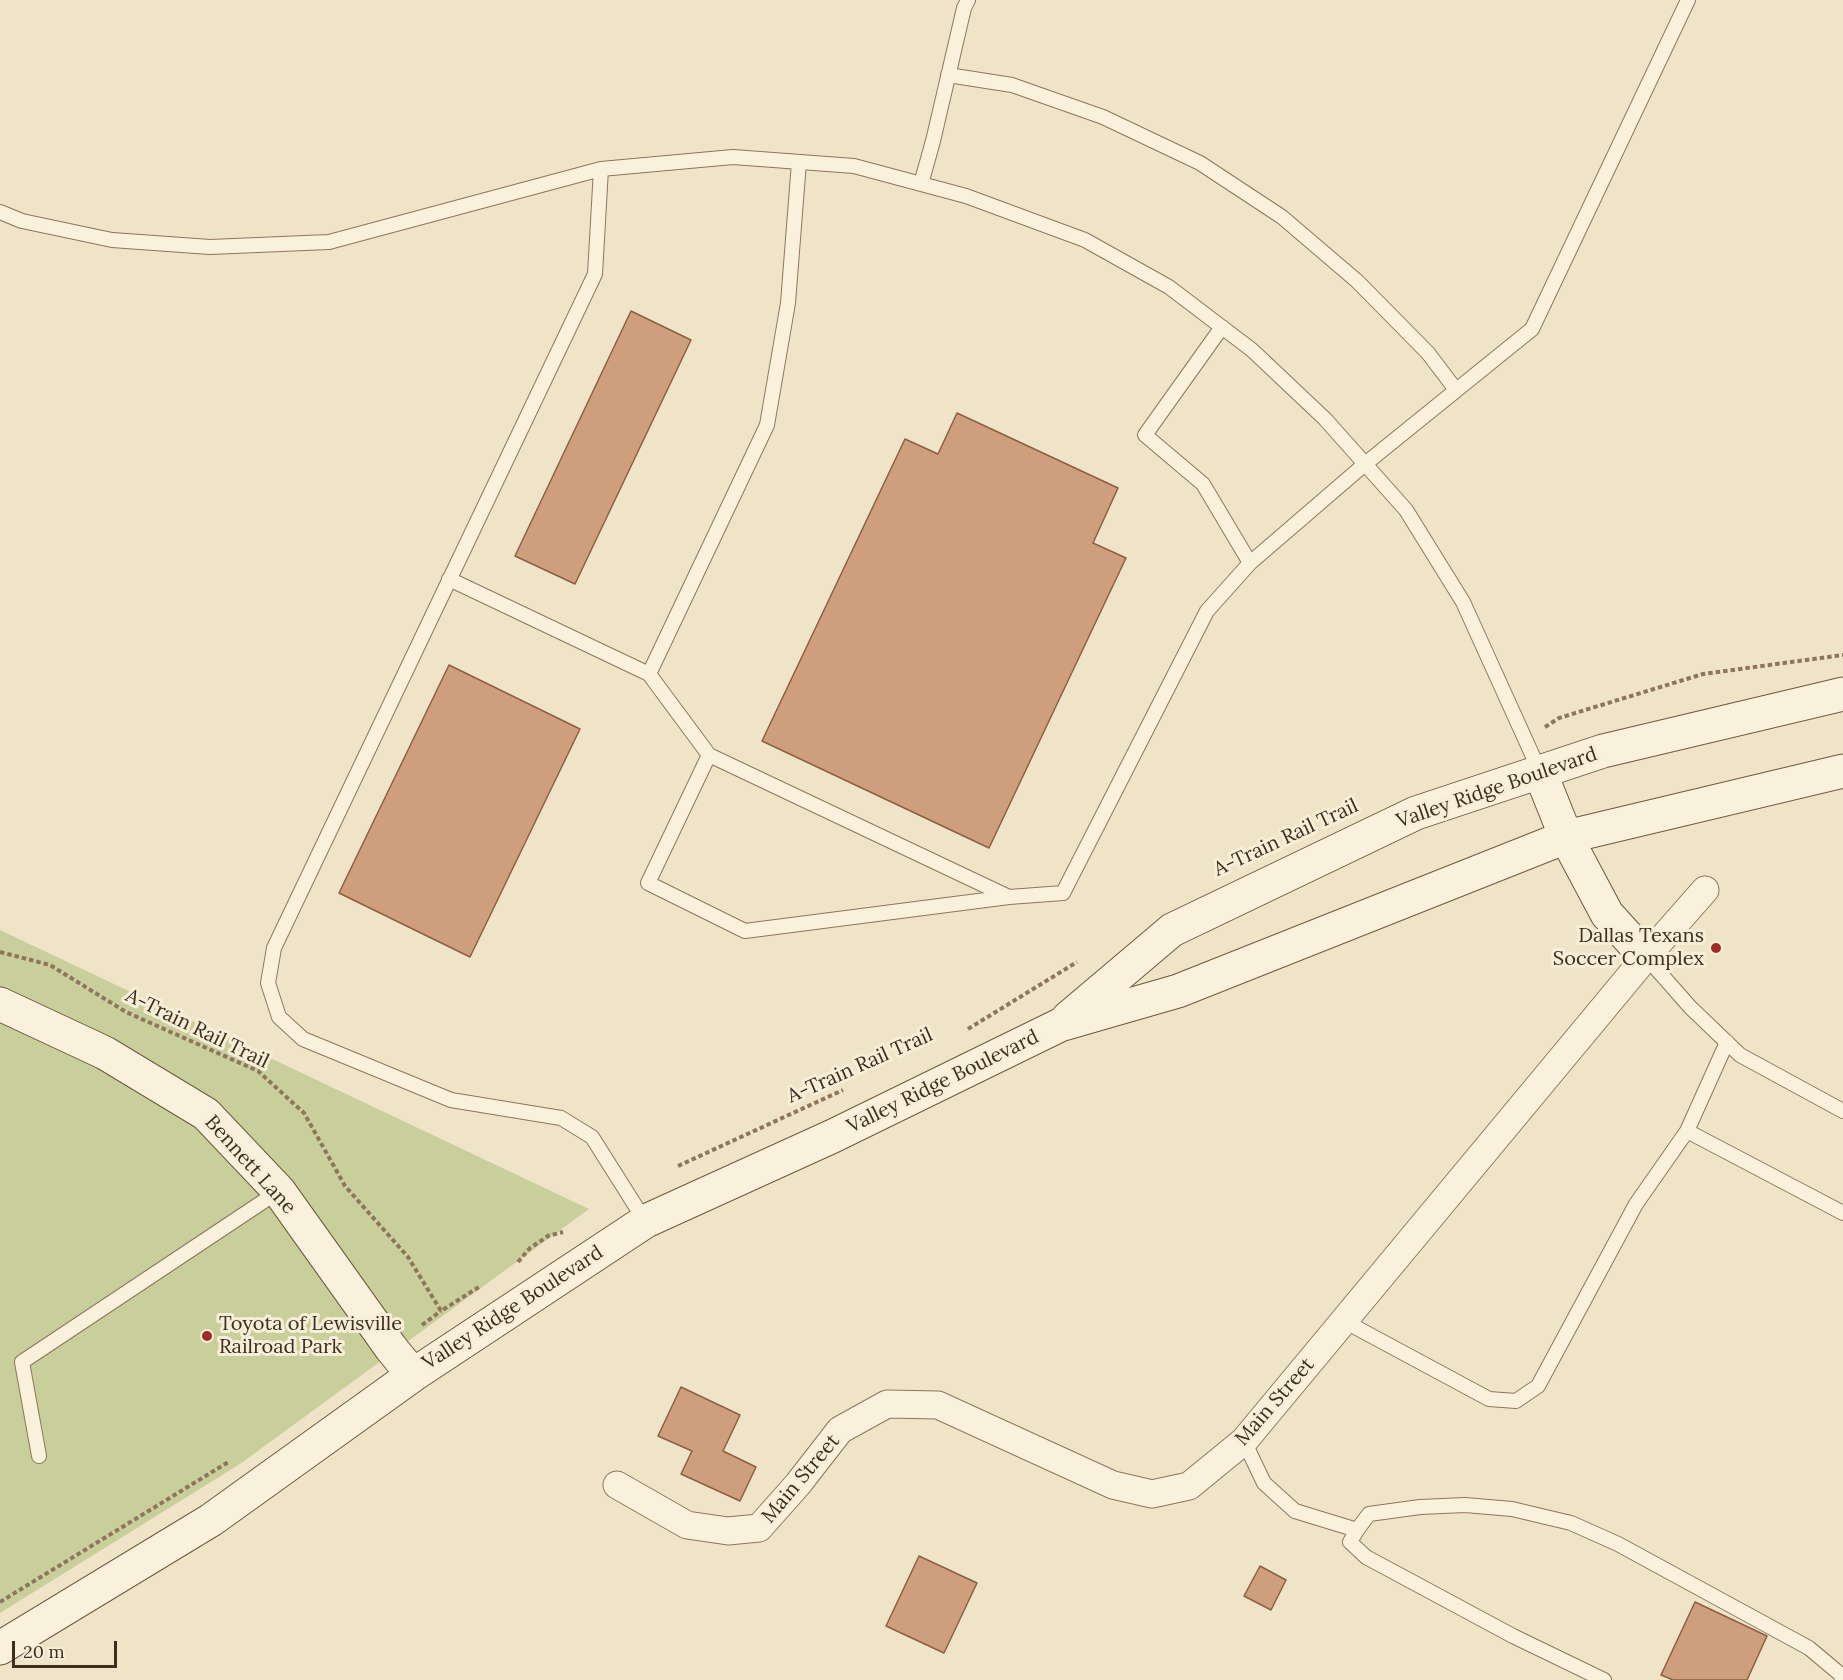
<!DOCTYPE html>
<style>
body{margin:0}
#map{position:relative;width:1843px;height:1680px;overflow:hidden;background:#f0e4c8;font-family:Lora,serif}
canvas{display:block}
.scale{position:absolute;left:12px;top:1641px;width:105px;height:27px;box-sizing:border-box;border:3px solid #3d2e20;border-top:0;padding-left:8px;font-size:18px;line-height:21px;white-space:nowrap;color:#3d2e20;-webkit-text-stroke:4px #f7eed8;paint-order:stroke}
</style>
<div id="map">
<canvas width="1843" height="1680"></canvas>
<div class="scale">20 m</div>
</div>
<script>
const g = document.querySelector('canvas').getContext('2d');
g.lineJoin = 'round';
function fill(path, color) {
  g.fillStyle = color;
  g.fill(path, 'evenodd');
}
function toPath(rows) {
  const path = new Path2D();
  for (const r of rows) {
    path.moveTo(r[0], r[1]);
    for (let i = 2; i < r.length; i += 2) path.lineTo(r[i], r[i + 1]);
  }
  return path;
}
function strokePath(path, color, width, dash) {
  g.strokeStyle = color;
  g.lineWidth = width;
  g.lineCap = dash ? 'butt' : 'round';
  g.setLineDash(dash || []);
  g.stroke(path);
}
function write(font, color, halo, rows, align = 'center') {
  g.font = font + ' Lora,serif';
  g.lineWidth = 6;
  g.setLineDash([]);
  g.textBaseline = 'middle';
  g.strokeStyle = halo;
  g.fillStyle = color;
  for (const [text, x, y, turn = 0] of rows) {
    g.save();
    g.translate(x, y);
    g.rotate((+turn || 0) * Math.PI / 180);
    g.textAlign = isNaN(turn) ? turn : align;
    if (halo) g.strokeText(text, 0, 0);
    g.fillText(text, 0, 0);
    g.restore();
  }
}
fill(toPath([
 [0,930,589,1209,240,1464,0,1613]
]), '#c9cf9b');
const building = toPath([
 [631,311,691,340,575,584,515,556,631,311],
 [957,413,1118,488,1093,543,1126,558,989,848,762,741,905,439,938,454,957,413],
 [449,665,580,729,470,957,339,893,449,665],
 [681,1387,740,1415,723,1451,756,1467,740,1501,681,1474,692,1451,658,1436,681,1387],
 [919,1556,977,1583,944,1653,886,1626,919,1556],
 [1260,1566,1286,1580,1271,1610,1244,1596,1260,1566],
 [1695,1602,1767,1636,1747,1680,1673,1680,1661,1675,1695,1602]
]);
fill(building, '#cf9f7d');
strokePath(building, '#8d5f41', 1.5);
const lane = toPath([
 [948,75,1012,85,1103,117,1200,163,1282,217,1357,281,1428,353,1456,390],
 [601,169,595,274,274,948,268,983,279,1017,303,1039,451,1100,561,1118,592,1137,645,1221],
 [921,184,933,141,964,8,968,0],
 [0,212,22,221,112,240,210,247,329,242,601,169,733,157,854,166,966,196,1085,240,1169,287,1252,350,1325,419,1406,510,1463,602,1540,772],
 [1222,327,1145,435,1203,484,1250,563],
 [449,579,649,674,767,425,788,303,799,162],
 [649,674,709,755,1009,897,1063,893,1207,611,1250,563,1365,464,1532,329,1688,0],
 [709,755,648,883,745,931,1009,897],
 [1646,957,1690,1007,1740,1055,1843,1111],
 [1727,1042,1687,1131,1843,1213],
 [1344,1321,1489,1399,1516,1401,1538,1386,1636,1204,1687,1131],
 [1244,1441,1264,1483,1295,1511,1357,1530],
 [39,1456,22,1362,279,1191],
 [1604,1680,1513,1636,1366,1557,1350,1542,1357,1530,1369,1514,1420,1507,1465,1505,1512,1509,1571,1523,1618,1544,1809,1648,1840,1674,1843,1680]
]);
const street = toPath([
 [617,1485,687,1525,728,1531,759,1528,798,1484,840,1430,887,1404,938,1405,1113,1485,1152,1494,1189,1486,1244,1441,1646,957,1705,890]
]);
const secondary = toPath([
 [1540,772,1566,837,1607,914,1646,957],
 [0,1004,105,1053,206,1114,279,1191,391,1348,413,1375],
 [1068,1018,1172,930,1416,813,1603,751,1843,694],
 [0,1648,211,1520,413,1375,646,1221,833,1136,1060,1025,1178,991,1566,837,1843,771]
]);
strokePath(lane, '#8d765c', 16);
strokePath(street, '#8d765c', 29);
strokePath(secondary, '#6f573f', 35);
strokePath(toPath([
 [1545,727,1559,718,1703,674,1843,655],
 [0,952,50,965,126,1012,258,1071,304,1113,345,1186,408,1257,441,1311,479,1287],
 [968,1029,1077,962],
 [678,1166,843,1090],
 [518,1262,530,1248,548,1236,563,1232],
 [422,1325,441,1311],
 [0,1602,230,1461]
]), '#8d765c', 4, [4.5, 3]);
strokePath(lane, '#faf1dc', 14);
strokePath(street, '#faf1dc', 27);
strokePath(secondary, '#faf1dc', 33);
for (const [x, y, r, color] of [
 [1716,948,6,"#9e2a2b"],
 [207,1336,6,"#9e2a2b"]
]) {
  const dot = new Path2D();
  dot.arc(x, y, r, 0, 2 * Math.PI);
  g.fillStyle = color;
  g.fill(dot);
  strokePath(dot, '#f7eed8', 2);
}
write('20px', '#3d2e20', '#f7eed8', [
 ["Valley Ridge Boulevard",1497,788,-19],
 ["A-Train Rail Trail",1286,838,-25],
 ["A-Train Rail Trail",197,1029,26],
 ["A-Train Rail Trail",860,1066,-24],
 ["Valley Ridge Boulevard",943,1082,-26],
 ["Bennett Lane",250,1165,48],
 ["Valley Ridge Boulevard",513,1308,-33],
 ["Main Street",1275,1402,-49],
 ["Main Street",801,1479,-50]
]);
write('20px', '#3d2e20', '#f7eed8', [
 ["Dallas Texans",1704,936],
 ["Soccer Complex",1704,959],
 ["Toyota of Lewisville",219,1324,"left"],
 ["Railroad Park",219,1347,"left"]
], 'right');
</script>
